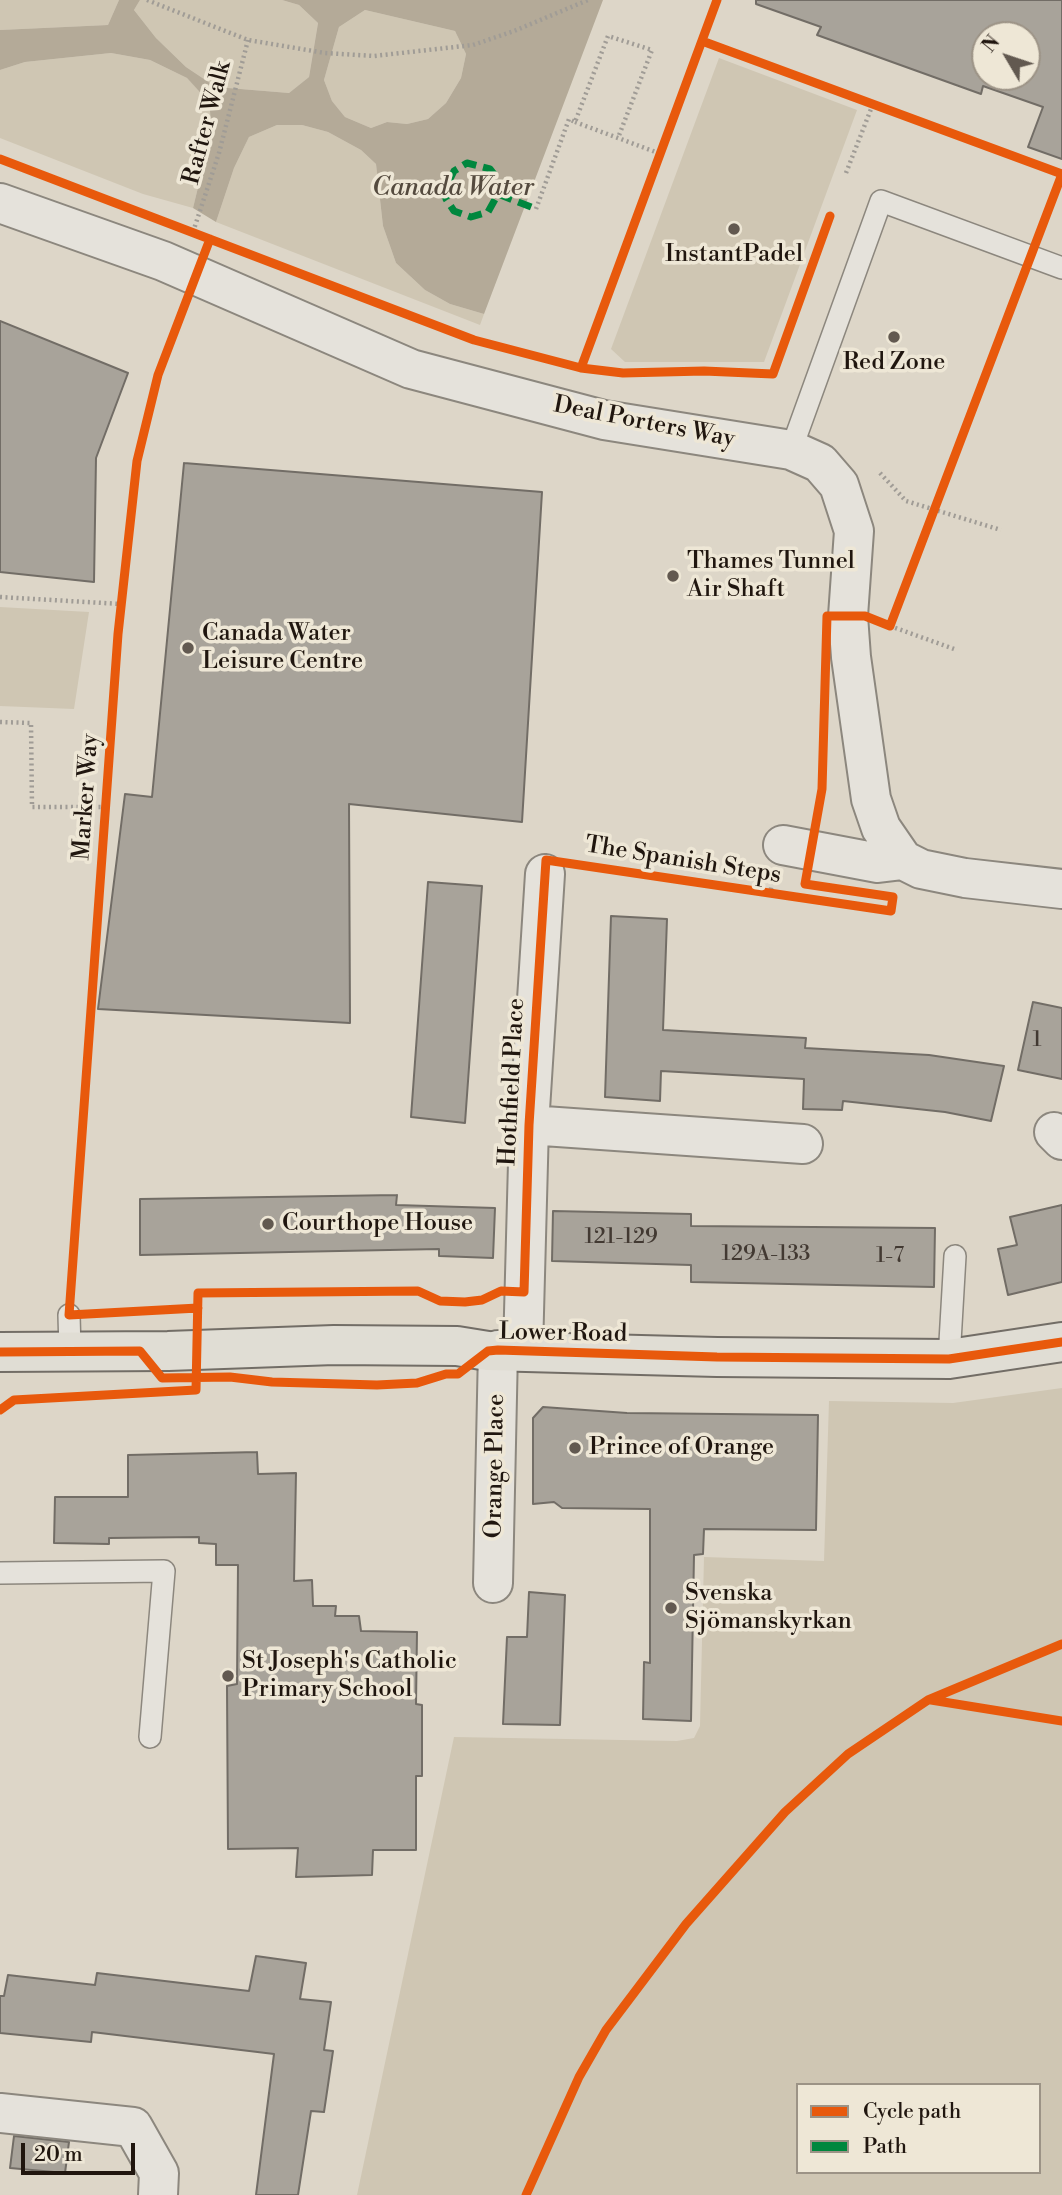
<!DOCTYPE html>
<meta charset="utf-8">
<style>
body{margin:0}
#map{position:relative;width:1062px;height:2195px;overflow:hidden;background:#ddd6c8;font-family:"Libre Bodoni",serif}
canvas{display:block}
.legend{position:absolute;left:796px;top:2083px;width:245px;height:91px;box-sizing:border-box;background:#eee7d6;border:2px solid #9c9386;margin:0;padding:9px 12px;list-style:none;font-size:21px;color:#20160f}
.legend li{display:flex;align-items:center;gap:14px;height:35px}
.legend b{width:35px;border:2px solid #9c9386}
.north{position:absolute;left:971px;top:21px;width:70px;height:70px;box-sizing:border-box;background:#eee7d6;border:2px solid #9c9386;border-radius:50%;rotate:309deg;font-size:19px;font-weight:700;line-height:28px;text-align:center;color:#20160f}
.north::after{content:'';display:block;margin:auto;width:24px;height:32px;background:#625950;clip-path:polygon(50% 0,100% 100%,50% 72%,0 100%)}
.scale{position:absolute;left:21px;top:2143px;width:114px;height:32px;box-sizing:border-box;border:4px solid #20160f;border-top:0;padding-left:9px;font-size:21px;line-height:24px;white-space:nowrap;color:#20160f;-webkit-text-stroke:5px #eee7d6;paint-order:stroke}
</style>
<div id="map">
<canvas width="1062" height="2195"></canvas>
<ul class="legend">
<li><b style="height:9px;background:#e8590c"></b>Cycle path</li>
<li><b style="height:9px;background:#00873e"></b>Path</li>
</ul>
<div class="north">N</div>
<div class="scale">20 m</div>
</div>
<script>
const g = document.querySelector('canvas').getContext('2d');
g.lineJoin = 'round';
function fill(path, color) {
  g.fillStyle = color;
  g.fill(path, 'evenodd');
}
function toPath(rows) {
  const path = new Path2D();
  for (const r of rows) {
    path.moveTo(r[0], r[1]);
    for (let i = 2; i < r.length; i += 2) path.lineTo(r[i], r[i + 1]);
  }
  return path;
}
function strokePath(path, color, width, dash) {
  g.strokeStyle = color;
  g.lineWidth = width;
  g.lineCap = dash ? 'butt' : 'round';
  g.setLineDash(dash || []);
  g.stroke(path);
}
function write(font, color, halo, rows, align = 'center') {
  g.font = font + ' "Libre Bodoni",serif';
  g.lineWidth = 7;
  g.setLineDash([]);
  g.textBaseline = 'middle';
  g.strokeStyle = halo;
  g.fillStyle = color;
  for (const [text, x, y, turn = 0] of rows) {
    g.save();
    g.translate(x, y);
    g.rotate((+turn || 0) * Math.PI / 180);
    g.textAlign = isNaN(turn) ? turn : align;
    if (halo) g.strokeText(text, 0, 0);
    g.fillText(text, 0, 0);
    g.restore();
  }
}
fill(toPath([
 [0,0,119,0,108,25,0,30],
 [140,0,282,0,299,5,318,23,309,77,289,93,216,87,186,67,156,38,134,10],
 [365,10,455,31,466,54,461,78,446,103,428,119,407,124,387,122,371,128,345,117,332,101,324,80,339,27],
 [111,53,150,60,187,78,210,102,212,130,193,208,143,194,0,138,0,70,25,62],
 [719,58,857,110,764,362,625,362,611,349],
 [277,125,302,125,328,132,361,150,376,164,383,226,396,263,425,290,450,304,484,314,480,325,216,222,234,168,249,137],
 [0,607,89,612,74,709,0,706],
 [1062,1388,1062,2195,357,2195,454,1737,677,1741,694,1738,700,1726,704,1557,824,1561,829,1401,953,1403],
 [798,2085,1039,2085,1039,2172,798,2172]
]), '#cfc6b3');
fill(toPath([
 [119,0,140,0,134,10,156,38,186,67,216,87,289,93,309,77,318,23,299,5,282,0,603,0,484,314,450,304,425,290,396,263,383,226,376,164,361,150,328,132,302,125,277,125,249,137,234,168,216,222,193,208,212,130,209,102,187,78,150,60,111,53,25,62,0,70,0,30,108,25],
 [365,10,455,31,466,54,461,78,446,103,428,119,407,124,387,122,371,128,345,117,332,101,324,80,339,27]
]), '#b4aa98');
const building = toPath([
 [756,0,1062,0,1062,159,1028,147,1043,107,983,86,981,94,817,35,821,27,756,4,756,0],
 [985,35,1027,35,1027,77,985,77,985,35],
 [0,321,128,373,96,458,94,582,0,572,0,321],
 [184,463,542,492,522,822,349,804,350,1023,98,1009,125,794,152,797,184,463],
 [428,882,482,886,465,1123,411,1117,428,882],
 [611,916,667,919,663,1030,806,1038,805,1048,929,1055,1004,1066,991,1121,945,1112,843,1101,842,1110,803,1109,804,1079,661,1071,660,1101,605,1097,611,916],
 [1033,1002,1062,1008,1062,1079,1018,1070,1033,1002],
 [397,1195,396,1205,495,1208,493,1258,439,1256,439,1249,140,1255,140,1199,397,1195],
 [1062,1205,1062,1282,1008,1295,998,1249,1017,1245,1010,1217,1062,1205],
 [553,1211,691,1214,691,1226,935,1228,934,1287,691,1282,691,1265,552,1261,553,1211],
 [543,1407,627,1413,818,1415,816,1530,704,1529,703,1554,694,1555,691,1721,643,1719,644,1662,650,1663,650,1509,562,1508,554,1502,533,1504,533,1418,543,1407],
 [257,1452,258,1474,296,1473,294,1581,312,1580,313,1606,336,1606,335,1616,359,1616,361,1631,417,1632,416,1704,422,1705,422,1776,416,1776,416,1850,373,1850,372,1875,296,1877,298,1848,228,1849,227,1686,237,1684,238,1565,216,1565,216,1544,199,1543,199,1537,109,1538,109,1544,54,1543,55,1497,128,1497,128,1455,257,1452],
 [529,1592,565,1595,560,1725,503,1724,507,1637,527,1637,529,1592],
 [256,1956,306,1963,300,1999,331,2002,324,2050,333,2051,324,2112,311,2111,298,2195,256,2195,274,2054,92,2032,91,2042,0,2033,0,1996,4,1996,8,1975,95,1985,97,1973,249,1991,256,1956],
 [14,2136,69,2142,65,2173,10,2168,14,2136]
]);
fill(building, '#a8a39a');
strokePath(building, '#726d66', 2);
const lane = toPath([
 [791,450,881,201,1062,268],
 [69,1315,70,1350],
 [949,1359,955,1256],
 [0,1573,164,1571,150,1737]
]);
const street = toPath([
 [0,203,163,261,411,369,604,420,791,450,820,463,839,485,854,531,848,616,851,657,871,799,881,828,903,860,921,869,965,878,1062,889],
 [783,845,878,863,903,860],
 [529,1125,803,1144],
 [1054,1132,1062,1140],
 [523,1350,529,1125,545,874],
 [493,1583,498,1350],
 [0,2113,133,2127,159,2173,158,2195]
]);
const primary = toPath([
 [0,1352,168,1351,334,1345,457,1346,488,1351,717,1357,949,1359,1062,1342]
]);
strokePath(lane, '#8c877e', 24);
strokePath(street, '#8c877e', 42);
strokePath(primary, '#726d66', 42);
strokePath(toPath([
 [147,0,248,40,325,53,374,56,473,45,514,31,588,0],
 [575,122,661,154],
 [846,173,873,104],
 [536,209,569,119,575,122,608,36,652,50,618,138],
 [193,232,219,153,248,40],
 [880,473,906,501,1001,530],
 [0,597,121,604],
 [890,626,957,650],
 [0,722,31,723,32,807,105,807],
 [770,895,772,882]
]), '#a09c96', 4.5, [2, 3.5]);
strokePath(lane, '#e5e2db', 21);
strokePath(street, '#e5e2db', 38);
strokePath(primary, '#e0ddd4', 38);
strokePath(toPath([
 [498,194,498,179,490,169,467,163,454,171,447,185,446,199,454,211,471,217,488,212,498,194,536,209]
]), '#00873e', 7, [14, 7]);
strokePath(toPath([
 [702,41,1062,174],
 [0,159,474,340,581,368,623,373,704,371,773,374,830,216],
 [581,368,717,0],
 [198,1308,69,1315,118,634,137,461,158,375,210,239],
 [0,1352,140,1351,162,1378,230,1377,272,1382,377,1385,417,1383,446,1374,458,1374,488,1351,498,1350,717,1357,949,1359,1062,1342],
 [0,1410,14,1400,196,1390,198,1293,418,1291,440,1301,465,1302,482,1300,501,1291,524,1292,529,1125,546,860,891,911,893,897,805,884,822,789,827,616,865,616,890,626,1062,174],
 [931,1700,1062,1721],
 [526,2195,579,2077,606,2030,686,1924,785,1812,848,1754,928,1700,1062,1644]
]), '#e8590c', 9);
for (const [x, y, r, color] of [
 [734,229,7,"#625950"],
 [894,337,7,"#625950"],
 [673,576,7,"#625950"],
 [188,648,7,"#625950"],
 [268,1224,7,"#625950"],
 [575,1448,7,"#625950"],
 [671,1608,7,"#625950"],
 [228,1676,7,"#625950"]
]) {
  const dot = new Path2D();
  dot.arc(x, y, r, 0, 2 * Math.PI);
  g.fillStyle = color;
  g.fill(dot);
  strokePath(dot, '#eee7d6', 2.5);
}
write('21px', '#423932', null, [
 ["1",1037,1041],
 ["121-129",621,1238],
 ["129A-133",766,1255],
 ["1-7",890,1257]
]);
write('24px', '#20160f', '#eee7d6', [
 ["Rafter Walk",208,123,-75],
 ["Deal Porters Way",644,423,11],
 ["Marker Way",87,797,-86],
 ["The Spanish Steps",683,861,9],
 ["Hothfield Place",513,1082,-87],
 ["Lower Road",563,1334,1],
 ["Orange Place",496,1466,-89]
]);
write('24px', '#20160f', '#eee7d6', [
 ["InstantPadel",734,255,"center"],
 ["Red Zone",894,363,"center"],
 ["Thames Tunnel",687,562],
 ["Air Shaft",687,590],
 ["Canada Water",202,634],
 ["Leisure Centre",202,662],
 ["Courthope House",282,1224],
 ["Prince of Orange",589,1448],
 ["Svenska",685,1594],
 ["Sjömanskyrkan",685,1622],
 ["St Joseph's Catholic",242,1662],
 ["Primary School",242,1690]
], 'left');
write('italic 26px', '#544a3e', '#eee7d6', [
 ["Canada Water",453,189]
]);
</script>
